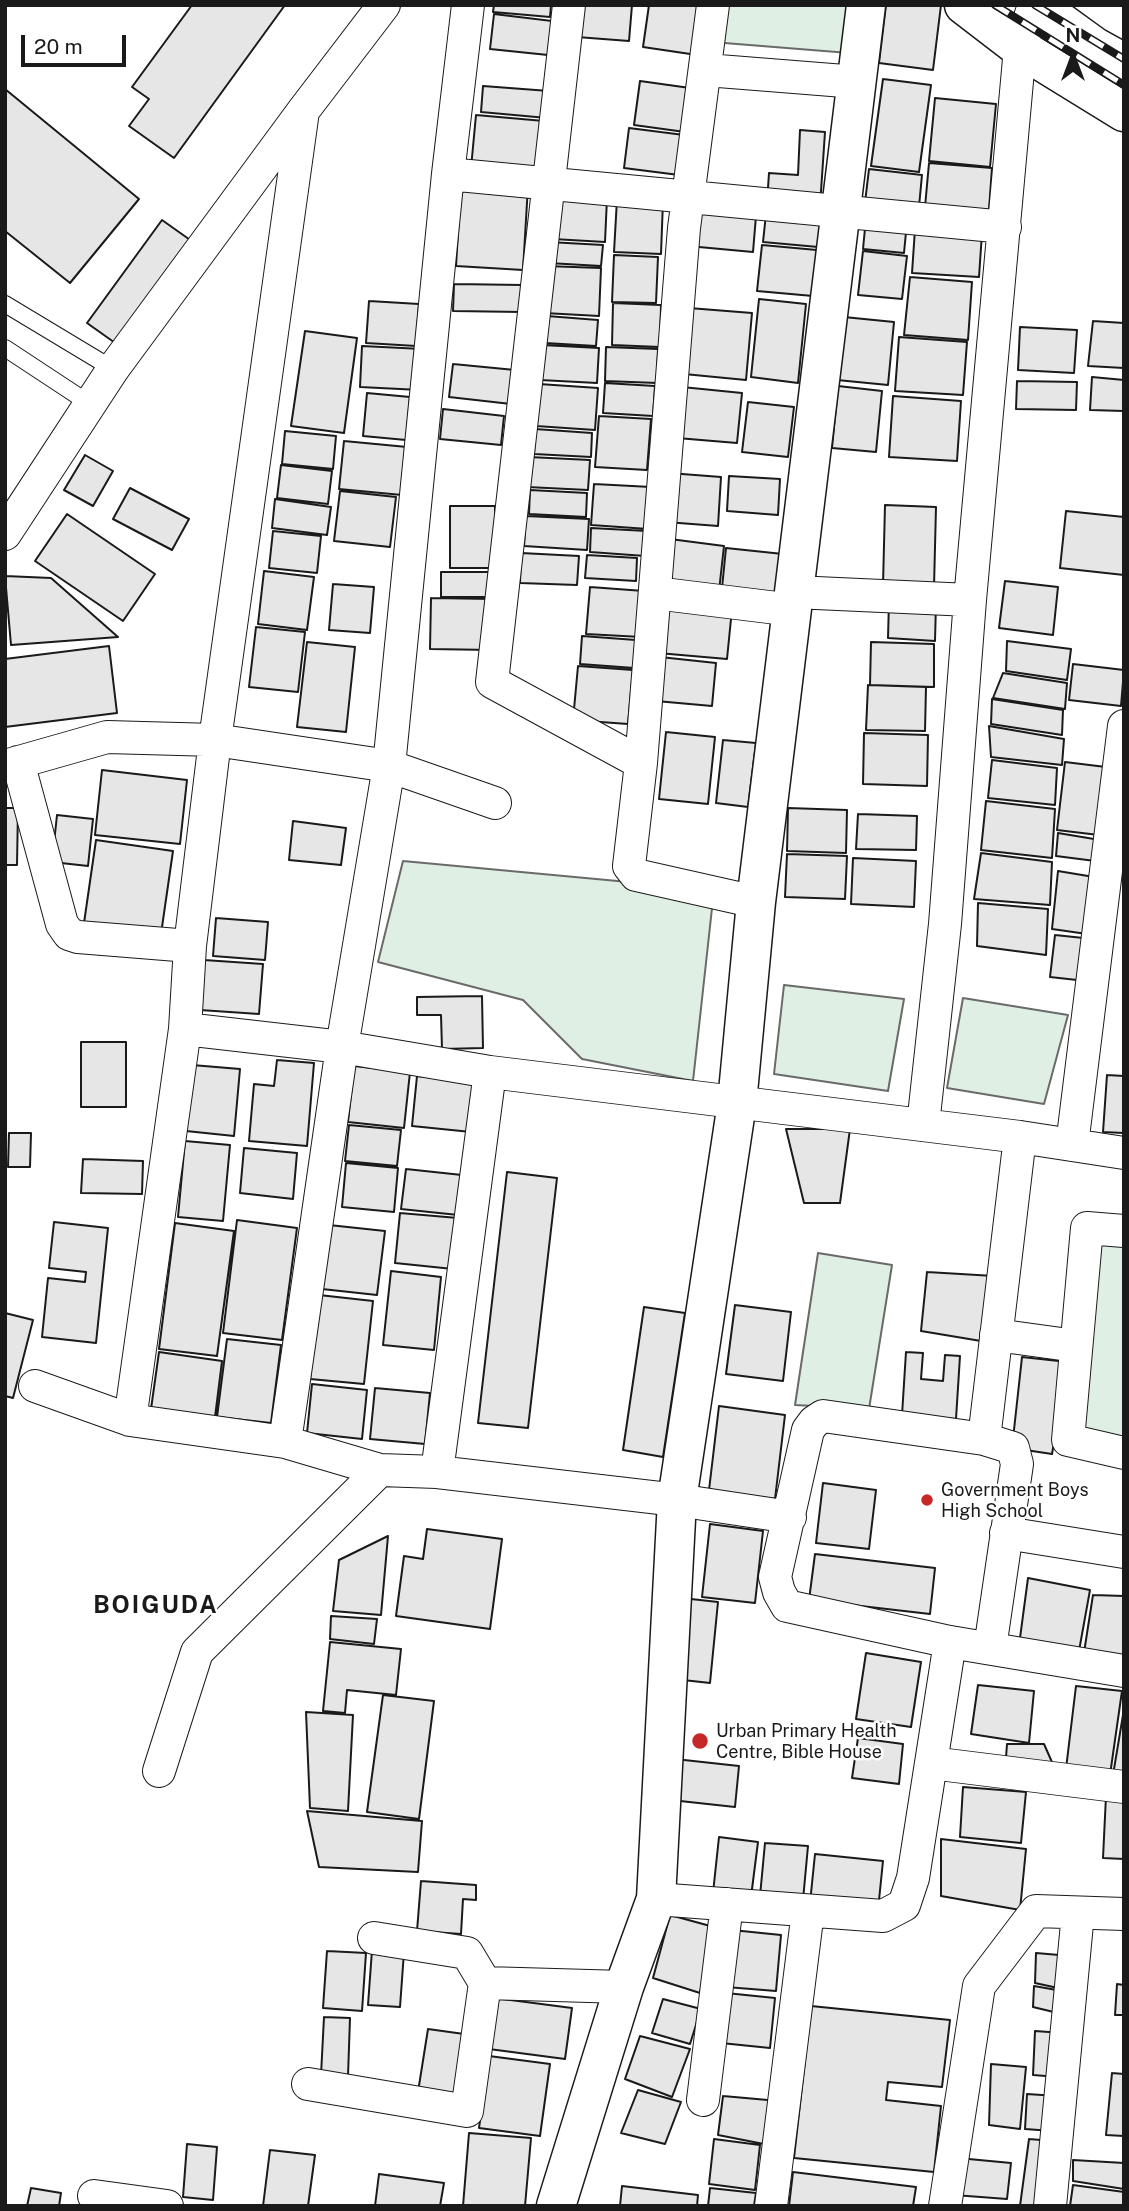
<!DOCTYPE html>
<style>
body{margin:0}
#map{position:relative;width:1129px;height:2211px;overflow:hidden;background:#fff;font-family:"Public Sans",sans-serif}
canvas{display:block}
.frame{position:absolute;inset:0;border:7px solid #1a1a1a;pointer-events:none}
.north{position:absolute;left:1038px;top:21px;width:70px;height:70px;-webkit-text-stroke:5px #fff;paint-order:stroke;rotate:0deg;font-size:19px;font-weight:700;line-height:28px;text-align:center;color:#1a1a1a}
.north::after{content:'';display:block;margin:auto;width:24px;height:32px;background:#1a1a1a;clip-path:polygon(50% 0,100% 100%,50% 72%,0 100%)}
.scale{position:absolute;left:21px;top:35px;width:105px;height:32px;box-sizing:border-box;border:4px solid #1a1a1a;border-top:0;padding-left:9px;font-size:21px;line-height:24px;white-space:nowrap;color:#1a1a1a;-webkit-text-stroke:5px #fff;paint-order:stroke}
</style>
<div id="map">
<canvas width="1129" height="2211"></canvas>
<div class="frame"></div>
<div class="north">N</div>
<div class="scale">20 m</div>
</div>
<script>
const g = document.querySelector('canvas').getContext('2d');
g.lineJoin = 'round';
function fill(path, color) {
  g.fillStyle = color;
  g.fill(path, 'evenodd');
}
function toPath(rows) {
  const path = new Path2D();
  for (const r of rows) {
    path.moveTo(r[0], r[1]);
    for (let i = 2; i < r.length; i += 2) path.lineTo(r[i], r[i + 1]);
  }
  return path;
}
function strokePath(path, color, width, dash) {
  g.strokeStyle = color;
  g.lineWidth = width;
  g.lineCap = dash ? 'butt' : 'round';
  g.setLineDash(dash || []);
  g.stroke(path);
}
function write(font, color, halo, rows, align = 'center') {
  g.font = font + ' "Public Sans",sans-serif';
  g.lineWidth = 5;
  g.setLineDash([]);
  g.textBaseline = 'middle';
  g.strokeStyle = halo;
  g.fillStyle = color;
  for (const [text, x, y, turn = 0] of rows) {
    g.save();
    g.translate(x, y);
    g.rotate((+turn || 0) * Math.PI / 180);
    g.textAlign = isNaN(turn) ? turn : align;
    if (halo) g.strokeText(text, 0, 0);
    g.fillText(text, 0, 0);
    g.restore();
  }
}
const green = toPath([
 [717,5,854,5,849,53,712,42,717,5],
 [403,861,714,890,693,1081,582,1059,523,1000,378,962,403,861],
 [784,985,904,999,888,1091,774,1074,784,985],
 [963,998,1068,1015,1044,1104,947,1088,963,998],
 [1095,1235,1124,1238,1124,1446,1074,1434,1095,1235],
 [818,1253,892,1265,869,1409,795,1405,818,1253]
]);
fill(green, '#e0efe3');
strokePath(green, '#6a6a6a', 2);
const building = toPath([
 [192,5,285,5,174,158,129,126,149,99,132,87,192,5],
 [494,5,551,5,550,17,493,12,494,5],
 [579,5,632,5,629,41,577,37,579,5],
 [649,5,705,5,697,55,643,47,649,5],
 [886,5,941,5,933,70,879,63,886,5],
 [494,14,552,21,548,55,490,49,494,14],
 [883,79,931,85,919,172,871,166,883,79],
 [640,81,690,88,685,132,634,125,640,81],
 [483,86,549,91,547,118,481,112,483,86],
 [5,89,139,199,70,283,5,231,5,89],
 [935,98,996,104,990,167,929,161,935,98],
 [476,115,544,121,539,173,471,168,476,115],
 [629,128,684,135,679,175,624,168,629,128],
 [800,130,825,132,820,206,767,203,769,173,798,175,800,130],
 [929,163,992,168,988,223,924,218,929,163],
 [869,169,922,175,918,217,864,211,869,169],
 [461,182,528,186,523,270,456,266,461,182],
 [555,195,607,198,605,242,553,239,555,195],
 [693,198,757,204,753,252,688,246,693,198],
 [617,199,663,201,661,254,614,252,617,199],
 [766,214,821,219,818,247,763,242,766,214],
 [866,218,907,222,904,253,863,249,866,218],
 [162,220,193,242,118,345,87,323,162,220],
 [915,229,982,233,979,277,912,273,915,229],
 [549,242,603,245,601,266,548,263,549,242],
 [762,245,817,250,813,296,757,291,762,245],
 [863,251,907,256,902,299,858,295,863,251],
 [614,255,658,257,656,303,612,302,614,255],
 [546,266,601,268,599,316,544,313,546,266],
 [910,277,972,282,968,340,904,335,910,277],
 [454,284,522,285,522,312,453,311,454,284],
 [759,299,806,304,798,383,751,377,759,299],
 [369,301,419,304,416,346,366,343,369,301],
 [613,303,661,305,660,347,612,345,613,303],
 [689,308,752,313,746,380,684,374,689,308],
 [547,316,598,320,596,346,545,343,547,316],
 [844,317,894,322,888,385,837,380,844,317],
 [1093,321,1124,323,1124,368,1088,366,1093,321],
 [1020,327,1077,330,1074,373,1018,370,1020,327],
 [305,331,357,338,344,433,291,426,305,331],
 [899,337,967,342,963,395,895,391,899,337],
 [542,345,599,348,597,383,540,380,542,345],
 [362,346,422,349,420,390,360,387,362,346],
 [606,347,658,349,657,383,605,381,606,347],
 [453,364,515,370,511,404,449,397,453,364],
 [1092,377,1124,380,1124,411,1090,410,1092,377],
 [1017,381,1077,382,1076,410,1016,409,1017,381],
 [605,383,655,386,653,416,603,413,605,383],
 [539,384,598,388,595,430,536,426,539,384],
 [838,386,882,391,876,452,832,448,838,386],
 [682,387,742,393,737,443,677,438,682,387],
 [367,393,410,397,406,440,363,436,367,393],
 [893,396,961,401,957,461,889,457,893,396],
 [748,402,794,407,788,457,742,452,748,402],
 [443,409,504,416,501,445,440,439,443,409],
 [599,416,651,419,647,470,595,467,599,416],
 [535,429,592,433,591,457,534,454,535,429],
 [285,431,336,436,333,469,282,464,285,431],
 [344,441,407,447,402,495,339,489,344,441],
 [85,455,113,471,93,506,64,490,85,455],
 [529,457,590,460,588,490,527,487,529,457],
 [281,465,332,471,328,504,277,498,281,465],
 [669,473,721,477,718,526,666,522,669,473],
 [729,476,780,479,778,515,727,511,729,476],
 [594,484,651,487,648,529,591,525,594,484],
 [130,488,189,519,172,550,113,519,130,488],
 [530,490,587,493,586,517,529,514,530,490],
 [340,491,396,497,390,547,334,541,340,491],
 [275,499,331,507,327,535,272,528,275,499],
 [885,505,936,507,934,587,883,585,885,505],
 [450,506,495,506,495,568,450,568,450,506],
 [1066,511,1124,517,1124,575,1060,568,1066,511],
 [67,514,155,574,123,621,35,561,67,514],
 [526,516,589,519,587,550,524,546,526,516],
 [591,528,647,531,645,556,590,552,591,528],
 [273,531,321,536,317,573,269,568,273,531],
 [670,539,724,546,718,600,663,594,670,539],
 [726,548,783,554,778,603,721,598,726,548],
 [521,553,579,556,577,585,520,583,521,553],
 [587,555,637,558,636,581,585,578,587,555],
 [264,571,314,577,307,630,258,624,264,571],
 [441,572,490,572,490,597,441,597,441,572],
 [5,576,51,578,118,637,11,645,5,576],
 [1005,581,1058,587,1053,635,999,628,1005,581],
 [333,584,374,587,370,633,329,630,333,584],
 [590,587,644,591,641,637,586,634,590,587],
 [431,598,493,599,492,650,430,649,431,598],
 [889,601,936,603,935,641,888,638,889,601],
 [662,603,732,609,727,659,658,653,662,603],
 [256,627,305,632,298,692,249,687,256,627],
 [582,636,636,640,634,668,580,664,582,636],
 [1007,641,1071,649,1067,680,1006,671,1007,641],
 [307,642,355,647,346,732,297,727,307,642],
 [871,642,934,644,934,687,870,685,871,642],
 [109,646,117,713,5,727,5,659,109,646],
 [660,657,716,663,712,706,656,701,660,657],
 [1073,664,1124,670,1121,706,1069,700,1073,664],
 [578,666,633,670,628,724,573,720,578,666],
 [1003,673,1067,683,1065,709,993,698,1003,673],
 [868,685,926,687,925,731,866,730,868,685],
 [992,699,1063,710,1062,735,991,724,992,699],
 [989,726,1064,739,1062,765,991,757,989,726],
 [666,732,715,737,708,804,659,799,666,732],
 [864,733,928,735,927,786,863,784,864,733],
 [723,740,756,743,748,807,716,803,723,740],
 [992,760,1057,768,1055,805,988,798,992,760],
 [1065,762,1114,768,1107,836,1057,830,1065,762],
 [102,770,187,780,180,844,95,835,102,770],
 [986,801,1055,809,1052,858,981,850,986,801],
 [5,808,18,808,17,865,5,865,5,808],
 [788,808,847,810,846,853,787,851,788,808],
 [858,814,917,816,916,850,856,849,858,814],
 [57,815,93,819,88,866,52,862,57,815],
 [293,821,346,828,341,865,289,860,293,821],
 [1058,833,1106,841,1103,862,1056,856,1058,833],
 [96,840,173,851,161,934,84,923,96,840],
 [981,853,1052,862,1050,905,974,899,981,853],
 [787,854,847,856,845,899,785,897,787,854],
 [853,858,916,861,914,907,851,904,853,858],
 [1058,871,1100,878,1094,935,1052,929,1058,871],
 [978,903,1048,909,1046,955,977,946,978,903],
 [216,918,268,922,265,960,213,956,216,918],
 [1055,935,1093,939,1086,981,1050,977,1055,935],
 [204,960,263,964,259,1014,200,1010,204,960],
 [482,996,483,1048,442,1049,441,1015,417,1015,417,997,482,996],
 [81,1042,126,1042,126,1107,81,1107,81,1042],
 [277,1060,314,1063,307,1146,249,1141,254,1084,274,1086,277,1060],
 [192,1065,240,1069,234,1136,186,1131,192,1065],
 [354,1066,410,1072,404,1128,348,1122,354,1066],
 [1107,1075,1124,1076,1124,1133,1103,1132,1107,1075],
 [417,1076,476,1082,471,1132,412,1126,417,1076],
 [349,1125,401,1130,397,1166,345,1161,349,1125],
 [786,1129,850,1129,840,1203,804,1203,786,1129],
 [9,1133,31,1133,30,1167,8,1167,9,1133],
 [185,1141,230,1145,223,1221,178,1217,185,1141],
 [244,1148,297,1153,293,1199,240,1193,244,1148],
 [83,1159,143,1161,142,1194,81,1193,83,1159],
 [346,1163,398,1168,394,1212,342,1207,346,1163],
 [406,1169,462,1175,458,1215,401,1209,406,1169],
 [507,1172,557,1178,528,1428,478,1423,507,1172],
 [400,1213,458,1218,453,1269,395,1263,400,1213],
 [237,1220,297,1228,282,1340,223,1333,237,1220],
 [54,1222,108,1228,96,1343,42,1337,48,1278,85,1282,86,1272,49,1268,54,1222],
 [175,1223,234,1231,217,1356,159,1349,175,1223],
 [329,1225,385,1231,377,1295,322,1289,329,1225],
 [391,1271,441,1277,434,1350,383,1345,391,1271],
 [927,1272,994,1276,981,1341,921,1331,927,1272],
 [319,1295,373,1301,364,1384,310,1379,319,1295],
 [735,1305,791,1312,783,1381,726,1374,735,1305],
 [644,1307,685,1313,663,1457,623,1450,644,1307],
 [5,1313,33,1320,13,1398,5,1396,5,1313],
 [227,1339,281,1345,271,1423,217,1417,227,1339],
 [159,1352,222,1361,215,1417,151,1409,159,1352],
 [906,1352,923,1353,921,1379,943,1381,945,1355,960,1356,956,1419,902,1415,906,1352],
 [1022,1357,1068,1362,1052,1454,1012,1448,1022,1357],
 [312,1384,367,1390,362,1439,307,1433,312,1384],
 [375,1388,430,1393,425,1444,370,1439,375,1388],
 [719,1406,785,1415,775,1499,709,1490,719,1406],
 [823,1483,876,1490,869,1549,816,1543,823,1483],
 [710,1524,763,1531,755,1603,702,1597,710,1524],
 [427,1529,502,1539,490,1629,396,1616,404,1556,423,1559,427,1529],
 [388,1536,381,1615,333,1611,339,1560,388,1536],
 [815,1554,935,1568,930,1614,809,1600,815,1554],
 [1028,1578,1090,1590,1077,1662,1018,1653,1028,1578],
 [1093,1595,1124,1596,1124,1666,1083,1659,1093,1595],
 [691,1599,718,1602,710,1683,683,1680,691,1599],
 [331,1616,377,1619,374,1644,330,1639,331,1616],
 [330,1642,401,1649,396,1695,347,1690,345,1713,323,1711,330,1642],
 [866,1653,921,1662,911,1727,856,1719,866,1653],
 [978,1685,1034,1691,1029,1743,971,1734,978,1685],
 [1076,1686,1122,1691,1109,1782,1065,1777,1076,1686],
 [383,1695,434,1701,419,1819,367,1812,383,1695],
 [1124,1709,1124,1782,1112,1781,1124,1709],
 [306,1712,353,1715,348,1811,310,1808,306,1712],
 [858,1738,903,1744,899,1784,852,1778,858,1738],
 [1007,1744,1044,1744,1059,1778,1005,1771,1007,1744],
 [675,1759,739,1766,735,1807,671,1800,675,1759],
 [963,1787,1026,1792,1021,1843,960,1837,963,1787],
 [1106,1796,1124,1797,1124,1859,1103,1858,1106,1796],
 [307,1811,422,1821,418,1872,319,1867,307,1811],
 [719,1837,758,1842,751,1897,713,1893,719,1837],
 [941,1839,1026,1849,1020,1910,941,1896,941,1839],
 [765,1843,808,1846,803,1900,760,1896,765,1843],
 [815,1854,883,1861,878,1910,810,1903,815,1854],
 [421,1881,476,1885,476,1900,463,1899,461,1934,417,1931,421,1881],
 [670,1915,714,1927,700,1993,653,1978,670,1915],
 [732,1930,781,1935,776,1991,726,1987,732,1930],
 [372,1950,404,1952,400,2007,368,2005,372,1950],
 [327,1951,366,1953,362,2011,323,2008,327,1951],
 [1036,1953,1071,1956,1067,1990,1035,1983,1036,1953],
 [1117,1984,1124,1985,1124,2015,1115,2015,1117,1984],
 [1034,1986,1068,1992,1066,2015,1033,2007,1034,1986],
 [726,1993,775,1998,770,2048,721,2043,726,1993],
 [495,1998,572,2008,565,2059,489,2049,495,1998],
 [663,1999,701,2009,690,2044,652,2033,663,1999],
 [811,2006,950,2020,942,2087,888,2082,886,2100,941,2106,934,2172,794,2158,811,2006],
 [324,2017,350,2018,348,2076,321,2075,324,2017],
 [428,2029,464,2034,454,2097,418,2092,428,2029],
 [1035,2031,1063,2033,1058,2077,1033,2075,1035,2031],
 [640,2036,690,2049,672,2097,625,2079,640,2036],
 [489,2056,550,2064,540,2136,479,2128,489,2056],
 [991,2064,1026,2067,1020,2129,989,2125,991,2064],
 [1112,2073,1124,2074,1124,2136,1106,2135,1112,2073],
 [638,2090,681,2102,665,2144,621,2133,638,2090],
 [1027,2094,1057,2096,1052,2131,1025,2129,1027,2094],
 [723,2096,779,2101,774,2146,718,2135,723,2096],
 [469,2133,531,2138,525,2206,463,2206,469,2133],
 [714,2139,760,2145,755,2190,709,2184,714,2139],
 [1029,2139,1053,2141,1047,2206,1020,2206,1029,2139],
 [187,2144,217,2147,213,2200,183,2197,187,2144],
 [270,2150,315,2155,308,2206,263,2206,270,2150],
 [958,2158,1011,2163,1007,2199,954,2195,958,2158],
 [1073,2160,1124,2163,1124,2189,1073,2181,1073,2160],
 [793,2172,916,2187,913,2206,789,2206,793,2172],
 [379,2174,444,2183,440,2206,375,2206,379,2174],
 [1073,2185,1124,2192,1124,2206,1070,2206,1073,2185],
 [622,2186,698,2195,697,2206,620,2206,622,2186],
 [31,2188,61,2193,59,2206,27,2206,31,2188],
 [710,2188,756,2193,754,2206,708,2206,710,2188]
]);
fill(building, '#e6e6e6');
strokePath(building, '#1a1a1a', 2);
const lane = toPath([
 [5,304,113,369],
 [5,348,90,404]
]);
const street = toPath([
 [569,5,492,682,641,763],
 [713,5,684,228,641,763,629,866,636,875,756,902],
 [706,70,857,82],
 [448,174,1005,227],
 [5,534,113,369,303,111,384,5],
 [794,592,970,600],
 [655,593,793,610],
 [18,762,62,924,69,934,78,937,190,946],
 [5,766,107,737,215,740,389,766,495,803],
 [185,1029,342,1047,490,1072,1020,1137,1124,1153],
 [923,1125,945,924,970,600,1020,48,1034,5],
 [1072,1145,1124,726],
 [1124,1231,1087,1228,1068,1440,1124,1453],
 [996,1335,1076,1346],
 [35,1386,130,1420,285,1442,380,1470,437,1472,677,1500,790,1517],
 [130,1420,185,1029,190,946,215,740,303,111],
 [984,1439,823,1416,814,1422,808,1430,775,1577,779,1592,787,1606,950,1642,1124,1671],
 [285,1442,342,1047,389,766,448,174,468,5],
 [437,1472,490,1072],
 [1006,1533,1124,1552],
 [990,1648,1017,1464,1013,1448,984,1439,1020,1137],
 [931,1763,1124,1787],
 [159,1771,197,1652,380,1470],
 [656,1899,883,1916,904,1905,913,1878,950,1642],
 [374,1938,467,1953,485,1983,624,1987],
 [308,2084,467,2111,485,1983],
 [703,2100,727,1904],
 [94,2196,167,2206],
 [771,2206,808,1911],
 [945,2206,979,1986,1036,1911,1124,1914],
 [1050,2206,1078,1913]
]);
const secondary = toPath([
 [964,5,1020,48,1124,112],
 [1037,5,1095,47,1124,63],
 [556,2206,624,1987,656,1899,677,1500,737,1103,756,902,866,5]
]);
strokePath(lane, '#1a1a1a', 18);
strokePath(street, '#1a1a1a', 34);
strokePath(secondary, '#1a1a1a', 41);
strokePath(lane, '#fff', 16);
strokePath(street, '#fff', 32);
strokePath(secondary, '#fff', 38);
const rail = toPath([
 [995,5,1124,85],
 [1035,5,1124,59]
]);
strokePath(rail, '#1a1a1a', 8);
strokePath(rail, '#fff', 5, [16]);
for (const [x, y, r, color] of [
 [927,1500,7,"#c62828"],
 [700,1741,9,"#c62828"]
]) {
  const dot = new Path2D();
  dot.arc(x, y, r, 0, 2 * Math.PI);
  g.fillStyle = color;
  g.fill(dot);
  strokePath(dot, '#fff', 2.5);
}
write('18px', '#1a1a1a', '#fff', [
 ["Government Boys",941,1490],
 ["High School",941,1511],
 ["Urban Primary Health",716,1731],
 ["Centre, Bible House",716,1752]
], 'left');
g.letterSpacing = '2px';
write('bold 24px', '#1a1a1a', '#fff', [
 ["BOIGUDA",156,1606]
]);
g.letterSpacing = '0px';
</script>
